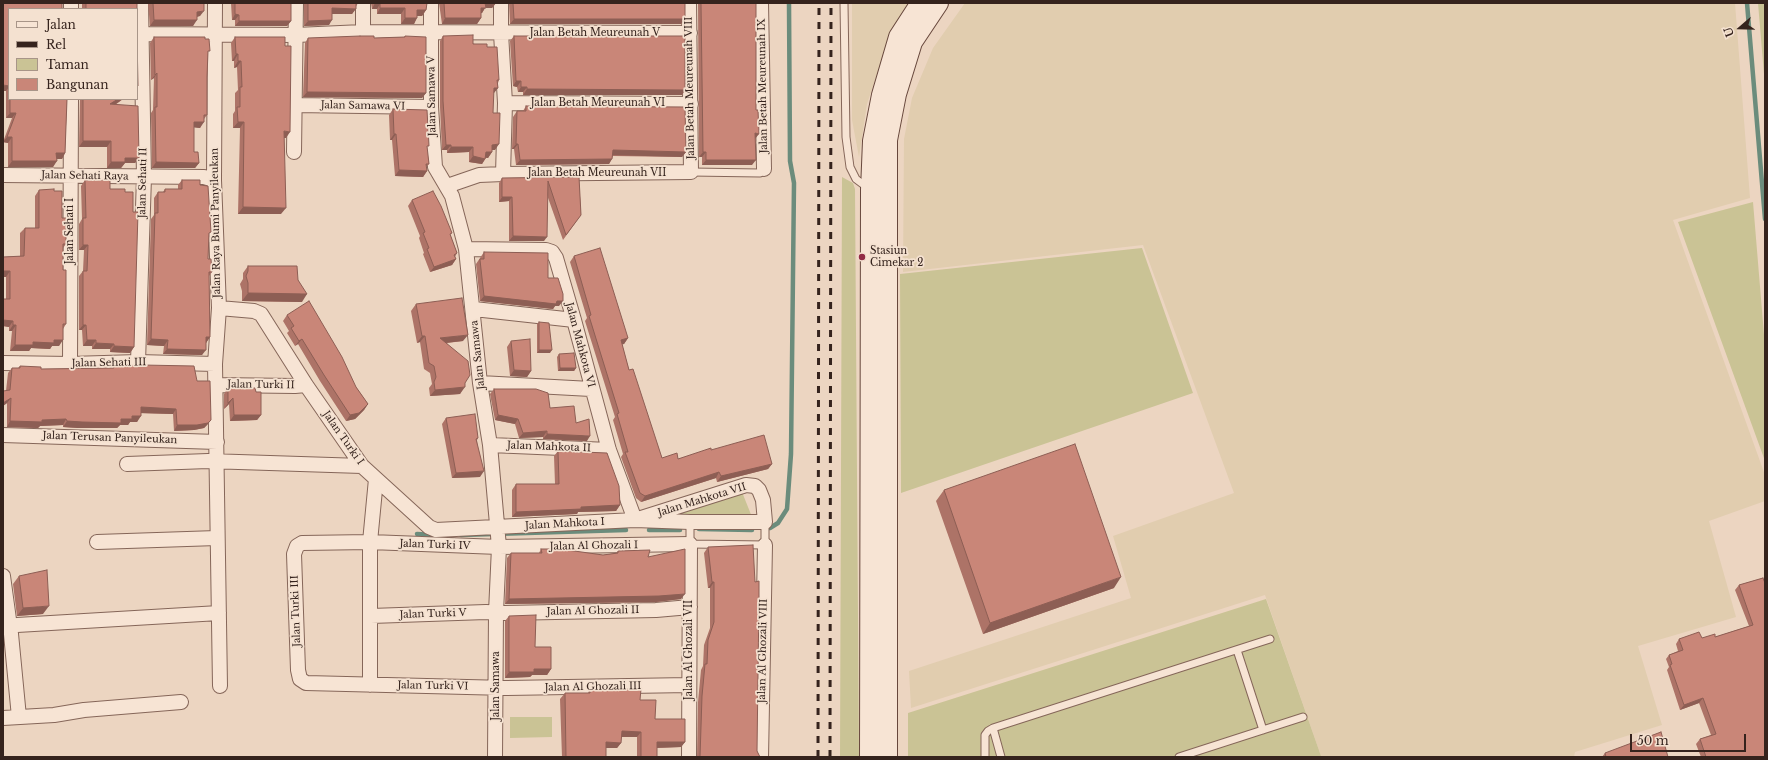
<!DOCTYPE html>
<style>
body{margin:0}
#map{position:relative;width:1768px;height:760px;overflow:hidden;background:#ecd5c1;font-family:"Libre Baskerville",serif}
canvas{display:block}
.frame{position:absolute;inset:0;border:4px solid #35231d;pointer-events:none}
.legend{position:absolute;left:8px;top:8px;width:130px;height:92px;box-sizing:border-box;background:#f4e1d0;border:1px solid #a89588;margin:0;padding:5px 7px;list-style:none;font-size:12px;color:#35231d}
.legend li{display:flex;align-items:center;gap:8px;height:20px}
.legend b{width:20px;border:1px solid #a89588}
.north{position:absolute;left:1720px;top:8px;width:40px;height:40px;-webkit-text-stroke:3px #f4e1d0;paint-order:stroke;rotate:250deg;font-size:11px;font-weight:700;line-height:16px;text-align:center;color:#35231d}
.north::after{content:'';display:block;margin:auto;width:14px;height:18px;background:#35231d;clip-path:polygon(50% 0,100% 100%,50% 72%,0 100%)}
.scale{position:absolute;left:1630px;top:734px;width:116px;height:18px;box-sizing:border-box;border:2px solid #35231d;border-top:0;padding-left:5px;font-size:12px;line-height:14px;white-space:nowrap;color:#35231d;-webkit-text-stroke:3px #f4e1d0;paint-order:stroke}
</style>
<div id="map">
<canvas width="1768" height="760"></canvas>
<div class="frame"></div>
<ul class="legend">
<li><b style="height:5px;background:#f7e4d4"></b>Jalan</li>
<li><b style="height:5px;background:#35231d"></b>Rel</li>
<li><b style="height:11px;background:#cac395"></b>Taman</li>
<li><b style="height:11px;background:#c98678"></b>Bangunan</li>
</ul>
<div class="north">U</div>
<div class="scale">50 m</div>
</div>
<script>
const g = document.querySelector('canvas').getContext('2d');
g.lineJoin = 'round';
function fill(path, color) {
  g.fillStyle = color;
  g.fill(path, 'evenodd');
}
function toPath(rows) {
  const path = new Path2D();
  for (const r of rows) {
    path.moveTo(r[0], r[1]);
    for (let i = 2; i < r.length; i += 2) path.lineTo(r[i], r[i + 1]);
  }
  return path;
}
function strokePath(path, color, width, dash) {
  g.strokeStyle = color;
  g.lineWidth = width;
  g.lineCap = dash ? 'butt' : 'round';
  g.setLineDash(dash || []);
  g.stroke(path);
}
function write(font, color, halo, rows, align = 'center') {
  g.font = font + ' "Libre Baskerville",serif';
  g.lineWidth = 3.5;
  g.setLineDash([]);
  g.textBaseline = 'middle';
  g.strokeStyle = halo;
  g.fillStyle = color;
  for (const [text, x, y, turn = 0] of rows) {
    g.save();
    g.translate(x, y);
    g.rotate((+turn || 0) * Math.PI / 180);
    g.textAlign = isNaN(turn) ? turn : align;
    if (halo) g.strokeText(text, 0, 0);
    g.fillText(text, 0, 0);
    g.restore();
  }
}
fill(toPath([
 [852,3,912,3,891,32,867,104,859,157,852,120],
 [965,3,1735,3,1750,198,1673,220,1765,475,1765,501,1709,521,1736,617,1638,646,1662,725,1575,752,1574,757,1319,757,1321,756,1265,595,911,708,909,671,1131,598,1113,536,1234,493,1143,245,903,272,904,139,912,98,933,48]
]), '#e1cdaf');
fill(toPath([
 [1758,3,1765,3,1765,86],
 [842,177,853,183,855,189,859,757,840,757],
 [1753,202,1765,347,1765,461,1678,222],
 [1142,248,1193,393,901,493,900,274],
 [742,492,754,522,656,519],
 [1266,599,1321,756,908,757,908,713],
 [510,717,552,717,552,737,510,738]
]), '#cac395');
strokePath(toPath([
 [1747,3,1765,219],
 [770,528,778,523,787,509,791,454,794,183,790,161,789,3],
 [699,529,752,530],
 [649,530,680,530],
 [417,534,434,535],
 [461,535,626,530]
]), '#6b8c7c', 4.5);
const lane = toPath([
 [844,3,846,137,850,167,856,179,868,188],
 [691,172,760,173,764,169],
 [690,522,690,544,765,545,765,522],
 [1237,650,1263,730],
 [993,728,1001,757],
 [985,757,985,735,988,731,993,728,1270,639],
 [1179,757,1303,717]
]);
const street = toPath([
 [71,3,71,9],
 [215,3,214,180,219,308,215,364,220,686],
 [431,3,431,107,435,167,452,196,466,249,480,383,490,445,499,547,496,612,495,757],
 [501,3,501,33,505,103,503,174],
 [761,3,764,169],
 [363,32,363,3],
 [137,34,296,35,363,32,690,33],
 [505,103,691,104],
 [295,105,431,107],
 [294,152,296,3],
 [3,175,204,177,214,180],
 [447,186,479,175,503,174,691,172,689,3],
 [466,249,546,250,552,252,556,258,574,320,609,450,635,520],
 [219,308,254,311,261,314,306,385,362,466,429,527,436,530,635,520,690,522,765,522,763,500,759,490,755,486,746,485,635,520],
 [474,309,574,320],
 [138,362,144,177,141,3],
 [3,363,70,364,138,362,215,364],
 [70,364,71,99],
 [480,383,591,389],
 [216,385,295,386,306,385],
 [3,435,217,442],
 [490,445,609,450],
 [127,464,208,461,362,466],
 [97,542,217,538],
 [3,576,11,634,19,717],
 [371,616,486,612,505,613,656,610,690,607],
 [17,625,219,613],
 [370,685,370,542,376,479],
 [3,718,54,715,84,710,181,702],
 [689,757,690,544,499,547,370,542,302,543,297,546,294,554,298,670,300,679,306,683,507,688,689,685],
 [761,757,765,545]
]);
const secondary = toPath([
 [870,757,871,190,873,141,882,95,899,37,921,3],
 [887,757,887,140,896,94,912,42,938,3]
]);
strokePath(lane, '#856659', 9);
strokePath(street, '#856659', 16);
strokePath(secondary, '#67473c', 22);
strokePath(lane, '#f7e4d4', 7);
strokePath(street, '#f7e4d4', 14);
strokePath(secondary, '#f7e4d4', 20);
strokePath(toPath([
 [818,757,819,3],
 [830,757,831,3]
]), '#35231d', 3, [7, 7]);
fill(toPath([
 [82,3,137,3,137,9,82,9],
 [148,3,204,3,200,16,197,17,193,26,150,26],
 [231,3,291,3,291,21,287,26,235,26,235,20,232,20],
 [304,3,358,3,352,14,332,14,329,25,304,26],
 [371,3,427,3,426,10,422,16,417,16,414,24,401,24,401,14,377,14,377,9,372,9],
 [439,3,496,3,492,8,485,8,482,13,481,13,481,18,477,24,442,24],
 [509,3,685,3,685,19,681,24,510,24],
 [698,3,756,3,755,138,752,165,702,165,702,157,699,157],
 [9,9,9,99,67,99,65,153,62,159,57,159,53,167,8,167,8,143,3,142,12,118,6,118,6,91],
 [405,36,426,93,422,98,303,97,305,43,308,38,374,38,404,37],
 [443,36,487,47,499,80,498,83,498,88,493,93,493,113,495,150,492,150,492,152,488,158,486,158,482,164,469,162,469,152,447,153,447,150,442,150,440,107,440,41],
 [514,36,685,90,682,95,523,95,523,92,518,92,517,87,513,86,510,41],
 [154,37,208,54,207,77,207,115,204,119,200,128,194,127,194,152,199,163,195,168,152,168,151,113,153,110,154,78,151,80,150,43],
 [235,37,286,138,284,138,281,214,238,214,240,128,233,128,233,114,235,111,235,93,238,90,237,67,234,68,234,61,232,61,231,43],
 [80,99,123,99,115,105,139,158,135,163,125,163,121,168,107,168,107,147,79,147],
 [526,106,686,152,682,157,613,156,609,164,516,165,514,149,512,149,513,117,517,111,523,111],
 [393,109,427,149,429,164,426,167,427,171,423,177,395,176,392,140,390,140,389,115],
 [579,177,581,215,563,240,547,195,544,241,509,241,509,201,499,202,499,183,502,178],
 [85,180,110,189,134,347,130,353,110,352,110,349,92,349,92,346,83,346,82,330,79,330,79,276,83,271,84,250,79,250,79,224,82,219,81,186],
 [182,180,200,185,209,236,208,259,212,272,209,276,210,337,206,343,202,355,163,354,164,346,147,345,151,219,154,215,154,198,158,192,163,192,165,189,178,189,178,185],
 [39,190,54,191,62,218,66,244,63,248,63,270,66,324,63,329,59,346,52,346,50,349,31,348,29,351,10,351,12,331,9,331,9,327,3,326,3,299,6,299,6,277,3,277,3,257,20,256,20,233,25,228,35,228,35,196],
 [412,200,452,233,450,234,457,253,455,257,456,259,452,265,430,272,423,254,424,253,419,238,420,236,408,206],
 [484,252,548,278,559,306,555,306,553,309,480,301,476,264],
 [574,256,628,338,624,344,622,344,629,370,662,458,678,459,711,450,772,464,768,469,717,482,716,478,641,502,636,498,621,457,623,454,613,420,615,417,585,321,587,318,570,262],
 [248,266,298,280,302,302,242,301,242,291,240,284,243,279,243,273],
 [416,304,463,341,447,343,465,383,460,394,430,396,429,388,432,384,430,373,424,369,420,342,417,343,411,311],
 [287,315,356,387,368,404,364,410,355,419,346,421,320,381,298,344,295,346,287,333,289,331,283,321],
 [539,322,550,353,537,353,537,324],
 [511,341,531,371,527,377,510,376,507,347],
 [559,354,576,368,574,371,558,371,557,357],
 [20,366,41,369,113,368,114,366,197,381,211,420,207,425,204,428,194,430,174,431,173,414,141,413,137,422,130,422,128,425,120,425,117,428,78,428,63,427,63,425,40,426,38,428,7,427,7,403,3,406,3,391,6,391,8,373,12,368,18,368],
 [228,388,256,392,261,415,257,420,230,421,229,404,224,409,224,394],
 [494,389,550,408,576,423,587,441,543,439,543,437,519,438,515,424,495,420,490,394],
 [446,418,478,438,477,440,480,477,452,478,442,424],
 [558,451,620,505,616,511,578,512,577,514,512,517,512,490,516,484,555,484,554,456],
 [944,490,1114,588,983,634,936,501],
 [708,547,757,751,760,757,697,757,698,702,701,670,703,666,704,645,710,628,710,588,708,588,704,553],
 [541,549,603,555,616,553,618,551,648,557,681,599,656,602,505,604,507,558,511,553,539,553],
 [19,576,43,614,17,616,13,584],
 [1763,578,1765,757,1701,757,1696,744,1700,739,1711,735,1699,703,1680,710,1667,670,1669,667,1666,659,1669,655,1678,651,1676,644,1679,639,1702,638,1715,637,1749,626,1735,590,1739,585],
 [509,616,535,647,551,669,547,675,532,675,530,677,505,678,505,621],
 [590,689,640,700,655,719,685,742,681,747,657,748,657,757,637,757,637,737,621,737,621,743,617,748,606,748,606,757,562,757,560,699,565,693,588,693],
 [1605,753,1668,757,1602,757]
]), '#ad7367');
fill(toPath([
 [375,3,380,4,377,9,372,9],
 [485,3,496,3,492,8,485,8,482,13,477,14],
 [332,8,356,9,352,14,329,14],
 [380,8,405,8,401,14,377,14],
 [417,10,426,10,422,16,413,16],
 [204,11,200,16,193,17,197,12],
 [235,14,239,15,235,20,232,20],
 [405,18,417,18,414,24,401,24],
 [445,18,481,18,477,24,442,24],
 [514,19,685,19,681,24,510,24],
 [154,20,197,20,193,26,150,26],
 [332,20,329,25,304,26,308,21],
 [239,21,291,21,287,26,235,26],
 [236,54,238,54,234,61,232,61],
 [238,61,241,61,237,67,234,68],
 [157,73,154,78,151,80,155,75],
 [516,81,521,81,517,87,513,86],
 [3,85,9,86,9,87,6,91,3,91],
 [521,87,527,87,523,92,518,92],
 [494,88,498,88,494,93,490,93],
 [527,89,685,90,682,95,523,95],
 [307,92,426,93,422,98,303,97],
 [118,99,123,99,107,110,110,104],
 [10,113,16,113,12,118,6,118],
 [194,122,204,122,200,128,190,127],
 [238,122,244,122,240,128,233,128],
 [284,131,290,132,286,138,280,138],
 [755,133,759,134,755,139],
 [394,134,396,134,392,140,390,140],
 [7,137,12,137,8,143,3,142],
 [83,141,111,141,107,147,79,147],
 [499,144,495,150,489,150,492,145],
 [516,144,518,144,514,149,512,149],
 [446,145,451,145,447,150,442,150],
 [451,147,473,147,469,152,447,153],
 [613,150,686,152,682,157,609,155],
 [486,152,492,152,488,158,482,157],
 [703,152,706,152,702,157,699,157],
 [56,153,65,153,62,159,52,159],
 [473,156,485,159,482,164,469,162],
 [125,158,139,158,135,163,125,163,121,168,107,168,111,162],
 [612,159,609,164,516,165,520,160],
 [706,160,756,160,752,165,702,165],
 [12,161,57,161,53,167,8,167],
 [156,162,199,163,195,168,152,168],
 [399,170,427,171,423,177,395,176],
 [502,197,512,197,509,201,499,202],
 [243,207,286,208,281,214,238,214],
 [513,236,547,237,544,241,509,241],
 [83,245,88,245,84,250,79,250],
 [456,259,452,265,430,272,434,267],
 [3,271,10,271,6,277,3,277],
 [248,293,307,294,302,302,242,301],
 [484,296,557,301,563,301,559,306,555,306,553,309,480,301],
 [3,320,13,321,9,327,3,326],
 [13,325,16,325,12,331,9,331],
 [83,325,86,325,82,330,79,330],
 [468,335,463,341,435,344,440,338],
 [422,336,425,336,420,342,417,343],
 [206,337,210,337,206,343],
 [628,338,624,344,617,346,621,340],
 [151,339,168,340,164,346,147,345],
 [302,339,298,344,295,346,299,341],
 [54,340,63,340,59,346,52,346,50,349,31,348,29,351,10,351,15,345,33,342],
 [87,340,96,340,92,346,83,346],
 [96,343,114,344,110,349,92,349],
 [114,346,134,347,130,353,110,352],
 [167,349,206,350,202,355,163,354],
 [539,350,552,350,550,353,537,353],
 [560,368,576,368,574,371,558,371],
 [514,370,531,371,527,377,510,376],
 [465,387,460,394,430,396,435,390],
 [11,398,7,403,3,406,3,403],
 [233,398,229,404,224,409,228,403],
 [368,404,364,410,355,419,346,421,350,415],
 [141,407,176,409,173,414,137,413],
 [234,415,261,415,257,420,230,421],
 [498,415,518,419,515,424,495,420],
 [132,416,141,416,137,422,130,422,128,425,120,425,117,428,78,428,63,427,67,421,121,419],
 [66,419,63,425,40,426,38,428,7,427,10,421],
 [211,420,207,425,204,428,194,430,174,431,177,425],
 [547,431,543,437,519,438,523,433],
 [547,434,590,436,587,441,543,439],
 [772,464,768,469,717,482,721,476],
 [484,471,480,477,452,478,456,473],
 [719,472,716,478,641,502,645,496],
 [620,505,616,511,578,512,577,514,512,517,516,512,581,507],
 [1121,577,1114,588,983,634,990,623],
 [712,582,714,582,710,588,708,588],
 [685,594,681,599,656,602,505,604,509,599],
 [49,606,43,614,17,616,23,608],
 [534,669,551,669,547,675,532,675,530,677,505,678,509,672],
 [1703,698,1699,703,1680,710,1684,705],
 [622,731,641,732,637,737,618,737],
 [606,742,621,743,617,748,602,748],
 [657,742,685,742,681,747,653,748]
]), '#8d5e54');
const building = toPath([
 [3,3,62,3,62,9,9,9,9,86,3,85,3,3],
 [86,3,137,3,137,12,137,9,86,9,86,3],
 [153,3,204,3,204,11,197,12,197,20,154,20,153,3],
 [235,3,291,3,291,21,239,21,239,15,235,14,235,3],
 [308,3,356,3,356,9,332,8,332,20,308,21,308,3],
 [375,3,427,3,426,10,417,10,417,18,405,18,405,8,380,8,380,4,375,3],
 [444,3,485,3,486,8,481,8,481,18,445,18,444,3],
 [513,3,685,3,685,19,514,19,513,3],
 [701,3,756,3,756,110,758,110,759,134,755,133,756,160,706,160,706,152,703,152,701,3],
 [473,35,473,44,487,44,487,47,497,47,499,80,497,80,498,88,494,88,493,113,500,113,499,144,492,145,492,152,486,152,485,159,473,156,473,147,451,147,451,145,446,145,443,101,443,36,473,35],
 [137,36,138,86,137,86,137,36],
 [360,36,374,36,374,38,405,37,405,36,426,37,426,93,307,92,308,38,360,36],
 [514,36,685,36,685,90,527,89,527,87,521,87,521,81,516,81,514,36],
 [154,37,205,37,205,39,209,39,210,51,208,51,207,77,207,115,204,115,204,122,194,122,194,152,198,152,199,163,156,162,155,107,157,107,157,73,155,75,154,37],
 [235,37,285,37,285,46,291,46,290,132,284,131,286,208,243,207,244,122,238,122,237,107,240,107,240,87,242,87,241,61,238,61,238,54,236,54,235,37],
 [10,99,67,99,65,153,56,153,57,161,12,161,12,137,7,137,16,113,10,113,10,99],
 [83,99,118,99,110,104,138,106,139,158,125,158,125,162,111,162,111,141,83,141,83,99],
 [526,106,685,107,686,152,613,150,612,159,520,160,518,144,516,144,517,111,526,111,526,106],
 [393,109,427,110,429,146,427,146,429,164,426,164,427,171,399,170,396,134,394,134,393,109],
 [579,177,581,215,566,235,548,181,547,237,513,236,512,197,502,197,502,178,579,177],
 [85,180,110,180,110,189,125,189,125,192,133,192,133,212,138,212,134,347,114,346,114,344,96,343,96,340,87,340,86,325,83,325,83,271,87,271,88,245,83,245,83,218,86,218,85,180],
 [182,180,200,180,200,185,208,186,211,232,209,233,208,259,211,259,212,272,209,272,210,337,206,337,206,350,167,349,168,340,151,339,155,213,158,213,158,192,165,192,165,189,182,189,182,180],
 [54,189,54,191,62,191,62,218,66,218,66,244,63,244,63,270,66,270,66,324,63,324,63,340,54,340,54,343,33,342,33,345,15,345,16,325,13,325,13,321,3,320,3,299,10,299,10,271,3,271,3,257,24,256,25,228,39,228,39,190,54,189],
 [433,191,441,206,452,233,450,234,457,253,454,255,456,259,434,267,427,249,429,248,423,233,425,232,412,200,433,191],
 [600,248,628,338,621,340,629,370,633,369,662,458,677,453,678,459,711,448,711,450,764,435,772,464,721,476,719,472,645,496,640,493,625,452,628,452,617,414,619,413,589,316,591,315,574,256,600,248],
 [484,252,548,253,548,278,558,278,563,294,563,301,557,301,556,304,484,296,480,260,480,259,484,259,484,252],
 [248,266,297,266,298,280,307,294,248,293,248,283,246,276,248,271,248,266],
 [462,298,468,335,440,338,468,361,470,375,465,383,465,387,435,390,434,382,436,377,434,366,429,363,425,336,422,336,416,304,462,298],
 [309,301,342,357,356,387,368,404,359,413,350,415,324,375,302,339,299,341,291,328,294,326,287,315,309,301],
 [539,322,549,323,552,350,539,350,539,322],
 [530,339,531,371,514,370,511,341,530,339],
 [574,353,576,368,560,368,559,354,574,353],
 [142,365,194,366,197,381,210,381,211,420,208,423,197,425,177,425,176,409,141,407,141,416,132,416,132,419,121,419,121,423,82,422,67,421,66,419,42,420,42,422,10,421,11,398,3,403,3,391,10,390,12,368,20,368,20,366,41,367,41,369,114,368,114,366,142,365],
 [228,388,255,388,256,392,261,392,261,415,234,415,233,398,228,403,228,388],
 [494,389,536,389,548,393,550,408,574,406,576,423,589,419,590,436,547,434,547,431,523,433,518,419,498,415,494,389],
 [475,414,478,438,476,439,484,471,456,473,446,418,475,414],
 [1075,444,1121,577,990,623,944,490,1075,444],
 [558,451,607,453,619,486,620,505,581,507,581,509,516,512,516,484,559,484,558,451],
 [753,545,755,582,759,581,759,598,757,751,760,757,700,757,702,696,705,664,707,664,708,640,714,622,714,582,712,582,708,547,753,545],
 [541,549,560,549,603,555,618,553,618,551,650,550,648,557,685,549,685,594,659,596,509,599,511,553,542,553,541,549],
 [47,570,49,606,23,608,19,576,47,570],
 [1763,578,1765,583,1765,757,1706,757,1700,739,1716,734,1703,698,1684,705,1670,665,1672,664,1669,655,1683,650,1679,639,1699,632,1702,638,1715,634,1715,637,1753,625,1739,585,1763,578],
 [536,615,535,647,551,647,551,669,534,669,534,672,509,672,509,616,536,615],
 [590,689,641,689,640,700,656,700,655,719,685,719,685,742,657,742,657,757,641,757,641,732,622,731,621,743,606,742,606,757,566,757,565,693,590,693,590,689],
 [1661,732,1668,757,1606,757,1605,753,1661,732]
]);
fill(building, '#c98678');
strokePath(building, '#8d5e54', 1);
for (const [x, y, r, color] of [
 [862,257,4,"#922b45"]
]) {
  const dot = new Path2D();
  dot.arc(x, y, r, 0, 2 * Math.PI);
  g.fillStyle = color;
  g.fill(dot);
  strokePath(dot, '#f4e1d0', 1.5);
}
write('10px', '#35231d', '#f4e1d0', [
 ["Jalan Betah Meureunah V",595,33],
 ["Jalan Betah Meureunah IX",763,86,-91],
 ["Jalan Betah Meureunah VIII",690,88,-91],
 ["Jalan Samawa V",432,96,-91],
 ["Jalan Betah Meureunah VI",598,103],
 ["Jalan Samawa VI",363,106,1],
 ["Jalan Betah Meureunah VII",597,173],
 ["Jalan Sehati Raya",85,176,1],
 ["Jalan Sehati II",143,183,-89],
 ["Jalan Raya Bumi Panyileukan",216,223,-91],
 ["Jalan Sehati I",70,231,-90],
 ["Jalan Mahkota VI",580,345,75],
 ["Jalan Samawa",478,355,-96],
 ["Jalan Sehati III",109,363,-1],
 ["Jalan Turki II",261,385,1],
 ["Jalan Terusan Panyileukan",110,438,2],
 ["Jalan Turki I",343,438,55],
 ["Jalan Mahkota II",549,447,2],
 ["Jalan Mahkota VII",702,500,-17],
 ["Jalan Mahkota I",565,524,-3],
 ["Jalan Turki IV",435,545,2],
 ["Jalan Al Ghozali I",594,546,-1],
 ["Jalan Turki III",296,611,-92],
 ["Jalan Al Ghozali II",593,611,-1],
 ["Jalan Turki V",433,614,-2],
 ["Jalan Al Ghozali VII",689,650,-90],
 ["Jalan Al Ghozali VIII",763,651,-89],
 ["Jalan Turki VI",433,686,1],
 ["Jalan Samawa",496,686,-90],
 ["Jalan Al Ghozali III",593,687,-1]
]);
write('10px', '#35231d', '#f4e1d0', [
 ["Stasiun",870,251],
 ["Cimekar 2",870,263]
], 'left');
</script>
